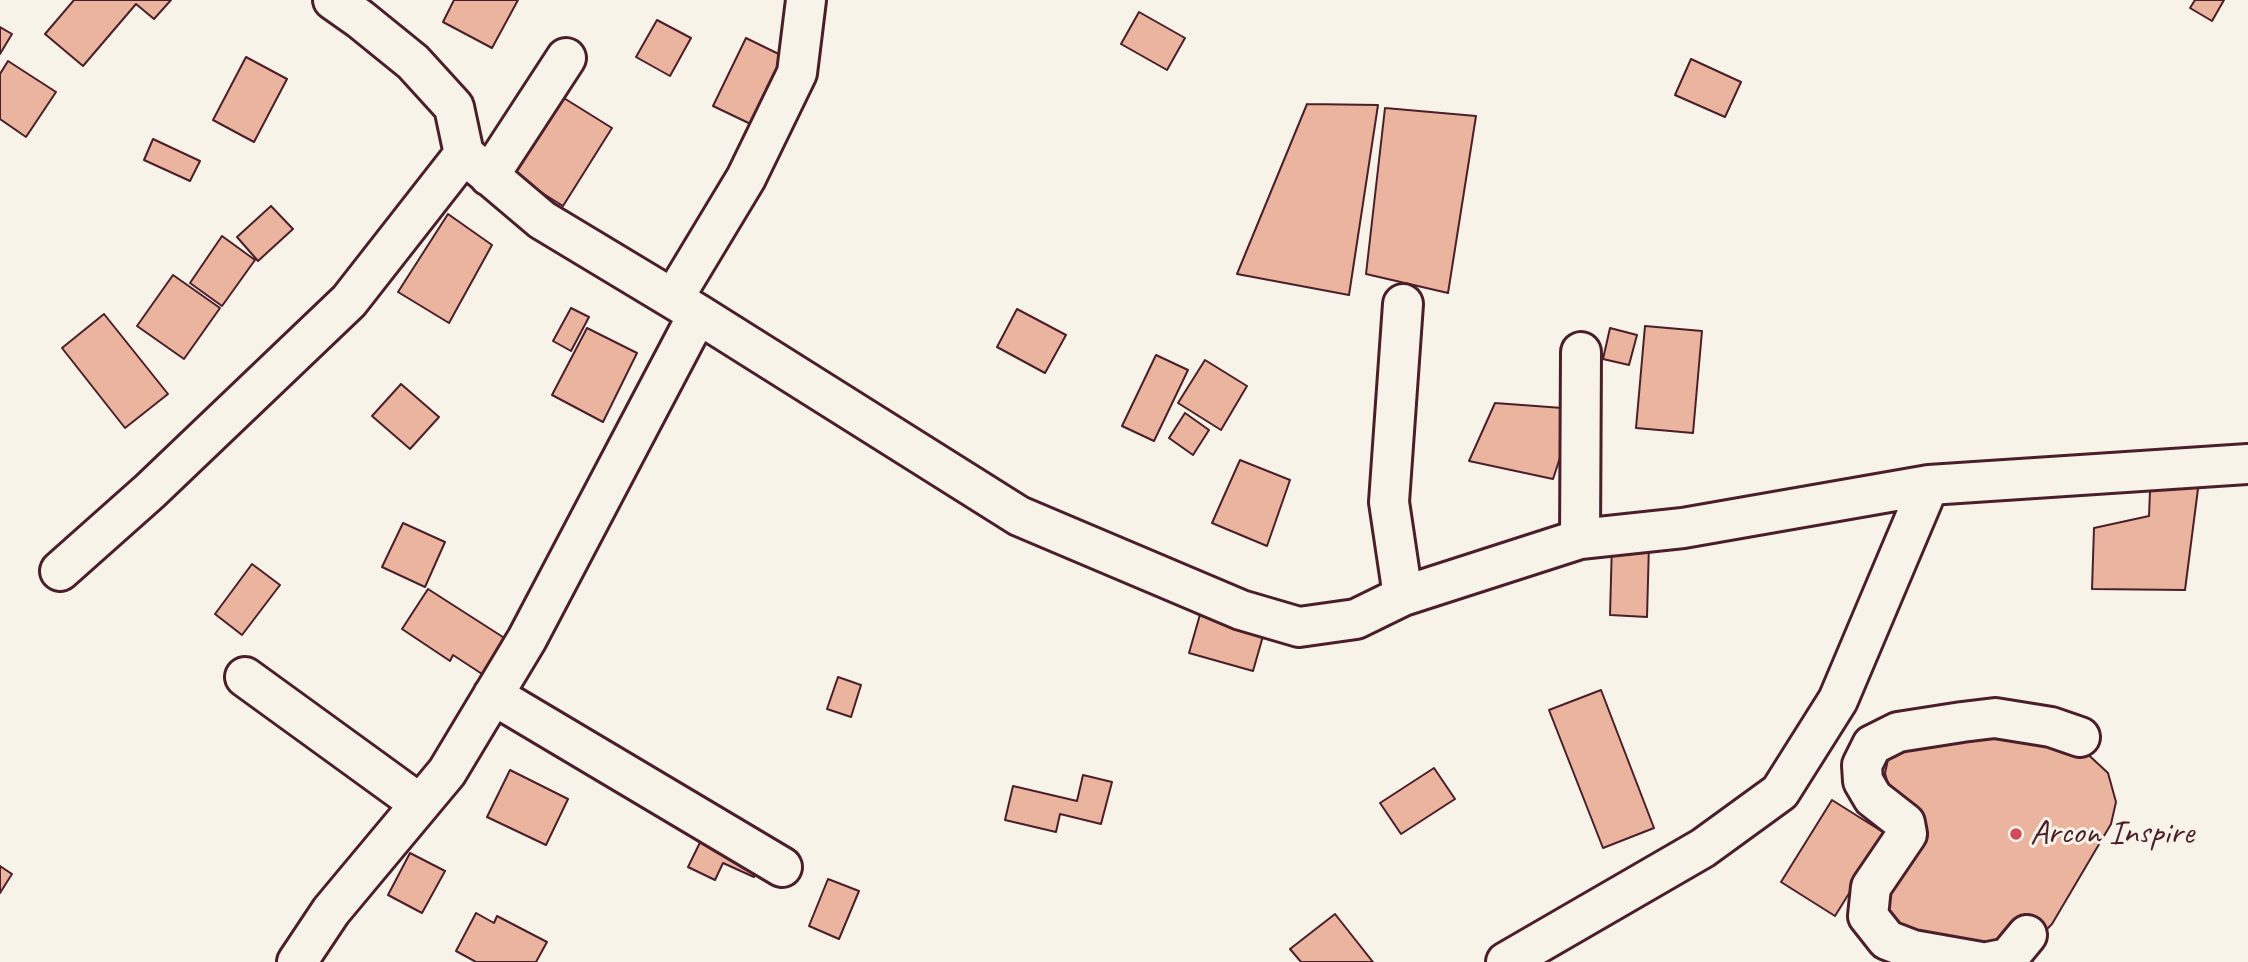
<!DOCTYPE html>
<style>
body{margin:0}
canvas{display:block;background:#f7f3e8}
</style>
<canvas width="2248" height="962"></canvas>
<script>
const g = document.querySelector('canvas').getContext('2d');
g.lineJoin = 'round';
function fill(path, color) {
  g.fillStyle = color;
  g.fill(path, 'evenodd');
}
function toPath(rows) {
  const path = new Path2D();
  for (const r of rows) {
    path.moveTo(r[0], r[1]);
    for (let i = 2; i < r.length; i += 2) path.lineTo(r[i], r[i + 1]);
  }
  return path;
}
function strokePath(path, color, width, dash) {
  g.strokeStyle = color;
  g.lineWidth = width;
  g.lineCap = dash ? 'butt' : 'round';
  g.setLineDash(dash || []);
  g.stroke(path);
}
function write(font, color, halo, rows, align = 'center') {
  g.font = font + ' Caveat,sans-serif';
  g.lineWidth = 6;
  g.setLineDash([]);
  g.textBaseline = 'middle';
  g.strokeStyle = halo;
  g.fillStyle = color;
  for (const [text, x, y, turn = 0] of rows) {
    g.save();
    g.translate(x, y);
    g.rotate((+turn || 0) * Math.PI / 180);
    g.textAlign = isNaN(turn) ? turn : align;
    if (halo) g.strokeText(text, 0, 0);
    g.fillText(text, 0, 0);
    g.restore();
  }
}
const building = toPath([
 [74,0,171,0,154,19,136,4,83,66,45,34,74,0],
 [454,0,518,0,492,48,443,22,454,0],
 [2195,0,2224,0,2212,21,2190,8,2195,0],
 [1139,12,1185,38,1167,70,1121,44,1139,12],
 [657,20,691,38,670,76,636,57,657,20],
 [0,27,12,34,0,54,0,27],
 [746,38,791,60,759,128,713,106,746,38],
 [246,57,287,79,254,142,213,120,246,57],
 [1691,59,1741,82,1725,117,1675,95,1691,59],
 [8,61,56,92,26,137,0,119,0,74,8,61],
 [559,95,612,128,563,206,510,173,559,95],
 [1307,104,1378,105,1349,295,1237,274,1307,104],
 [1385,108,1476,116,1448,293,1366,274,1385,108],
 [153,139,200,161,190,181,144,160,153,139],
 [271,206,293,229,258,261,237,237,271,206],
 [448,214,492,245,449,323,398,292,448,214],
 [222,236,255,260,222,306,190,283,222,236],
 [173,275,220,308,184,359,137,326,173,275],
 [571,308,589,317,571,351,553,341,571,308],
 [1017,309,1066,335,1045,373,997,347,1017,309],
 [104,314,168,394,125,428,62,348,104,314],
 [1645,326,1702,331,1693,433,1636,428,1645,326],
 [587,328,637,353,603,422,552,395,587,328],
 [1610,328,1637,335,1629,365,1603,359,1610,328],
 [1156,355,1188,370,1154,441,1122,426,1156,355],
 [1205,360,1247,386,1221,430,1178,403,1205,360],
 [401,384,439,417,410,449,372,416,401,384],
 [1495,403,1576,409,1553,479,1469,461,1495,403],
 [1185,413,1209,430,1193,455,1169,438,1185,413],
 [1240,460,1290,480,1267,546,1212,523,1240,460],
 [2199,481,2185,590,2092,589,2094,528,2149,516,2150,491,2199,481],
 [403,523,445,542,425,587,382,567,403,523],
 [1612,543,1649,544,1647,617,1610,615,1612,543],
 [252,564,280,585,242,635,215,614,252,564],
 [428,589,506,639,482,674,453,655,450,661,402,629,428,589],
 [1201,611,1265,629,1253,671,1189,653,1201,611],
 [838,677,861,685,851,717,827,709,838,677],
 [1601,690,1654,828,1603,848,1549,710,1601,690],
 [1996,727,2081,748,2108,773,2116,802,2111,824,2052,924,2041,935,1996,946,1903,930,1886,914,1886,895,1925,838,1927,831,1923,817,1889,789,1885,773,1889,755,1901,745,1996,727],
 [1434,768,1455,799,1401,834,1380,803,1434,768],
 [510,770,568,799,546,845,487,817,510,770],
 [1083,775,1112,782,1101,824,1060,814,1056,832,1005,820,1013,786,1077,801,1083,775],
 [1832,800,1886,834,1835,916,1781,882,1832,800],
 [714,814,771,841,754,877,723,863,715,880,688,867,714,814],
 [410,853,445,871,422,913,388,895,410,853],
 [0,866,12,874,0,893,0,866],
 [828,879,859,891,839,939,809,926,828,879],
 [476,913,494,923,497,916,547,942,536,962,476,962,456,951,476,913],
 [1335,914,1373,962,1301,962,1290,949,1335,914]
]);
fill(building, '#ebb49f');
strokePath(building, '#4a1f2b', 2);
const minor = toPath([
 [333,0,360,19,413,62,454,107,464,154,542,220,698,314,1019,516,1241,610,1299,627,1356,619,1403,596,1580,539,1683,528,1929,485],
 [489,176,566,58],
 [673,299,746,178,797,73,806,0],
 [1403,304,1389,502,1403,596],
 [1580,539,1581,352],
 [60,571,150,491,349,301,464,154],
 [245,677,420,804],
 [493,695,782,867],
 [297,962,331,911,447,772,527,639,698,314],
 [1506,962,1703,848,1780,792,1838,700,1929,485,2248,464],
 [1981,962,1913,950,1887,940,1868,916,1871,887,1907,834,1905,823,1873,798,1863,781,1862,765,1872,745,1898,732,1962,722,1995,718,2051,727,2080,737],
 [1988,962,2008,958,2027,935]
]);
strokePath(minor, '#4a1f2b', 44);
strokePath(minor, '#f7f3e8', 38);
for (const [x, y, r, color] of [
 [2016,834,7,"#d1495b"]
]) {
  const dot = new Path2D();
  dot.arc(x, y, r, 0, 2 * Math.PI);
  g.fillStyle = color;
  g.fill(dot);
  strokePath(dot, '#f7f3e8', 2.5);
}
write('35px', '#4a1f2b', '#f7f3e8', [
 ["Arcon Inspire",2030,834]
], 'left');
</script>
